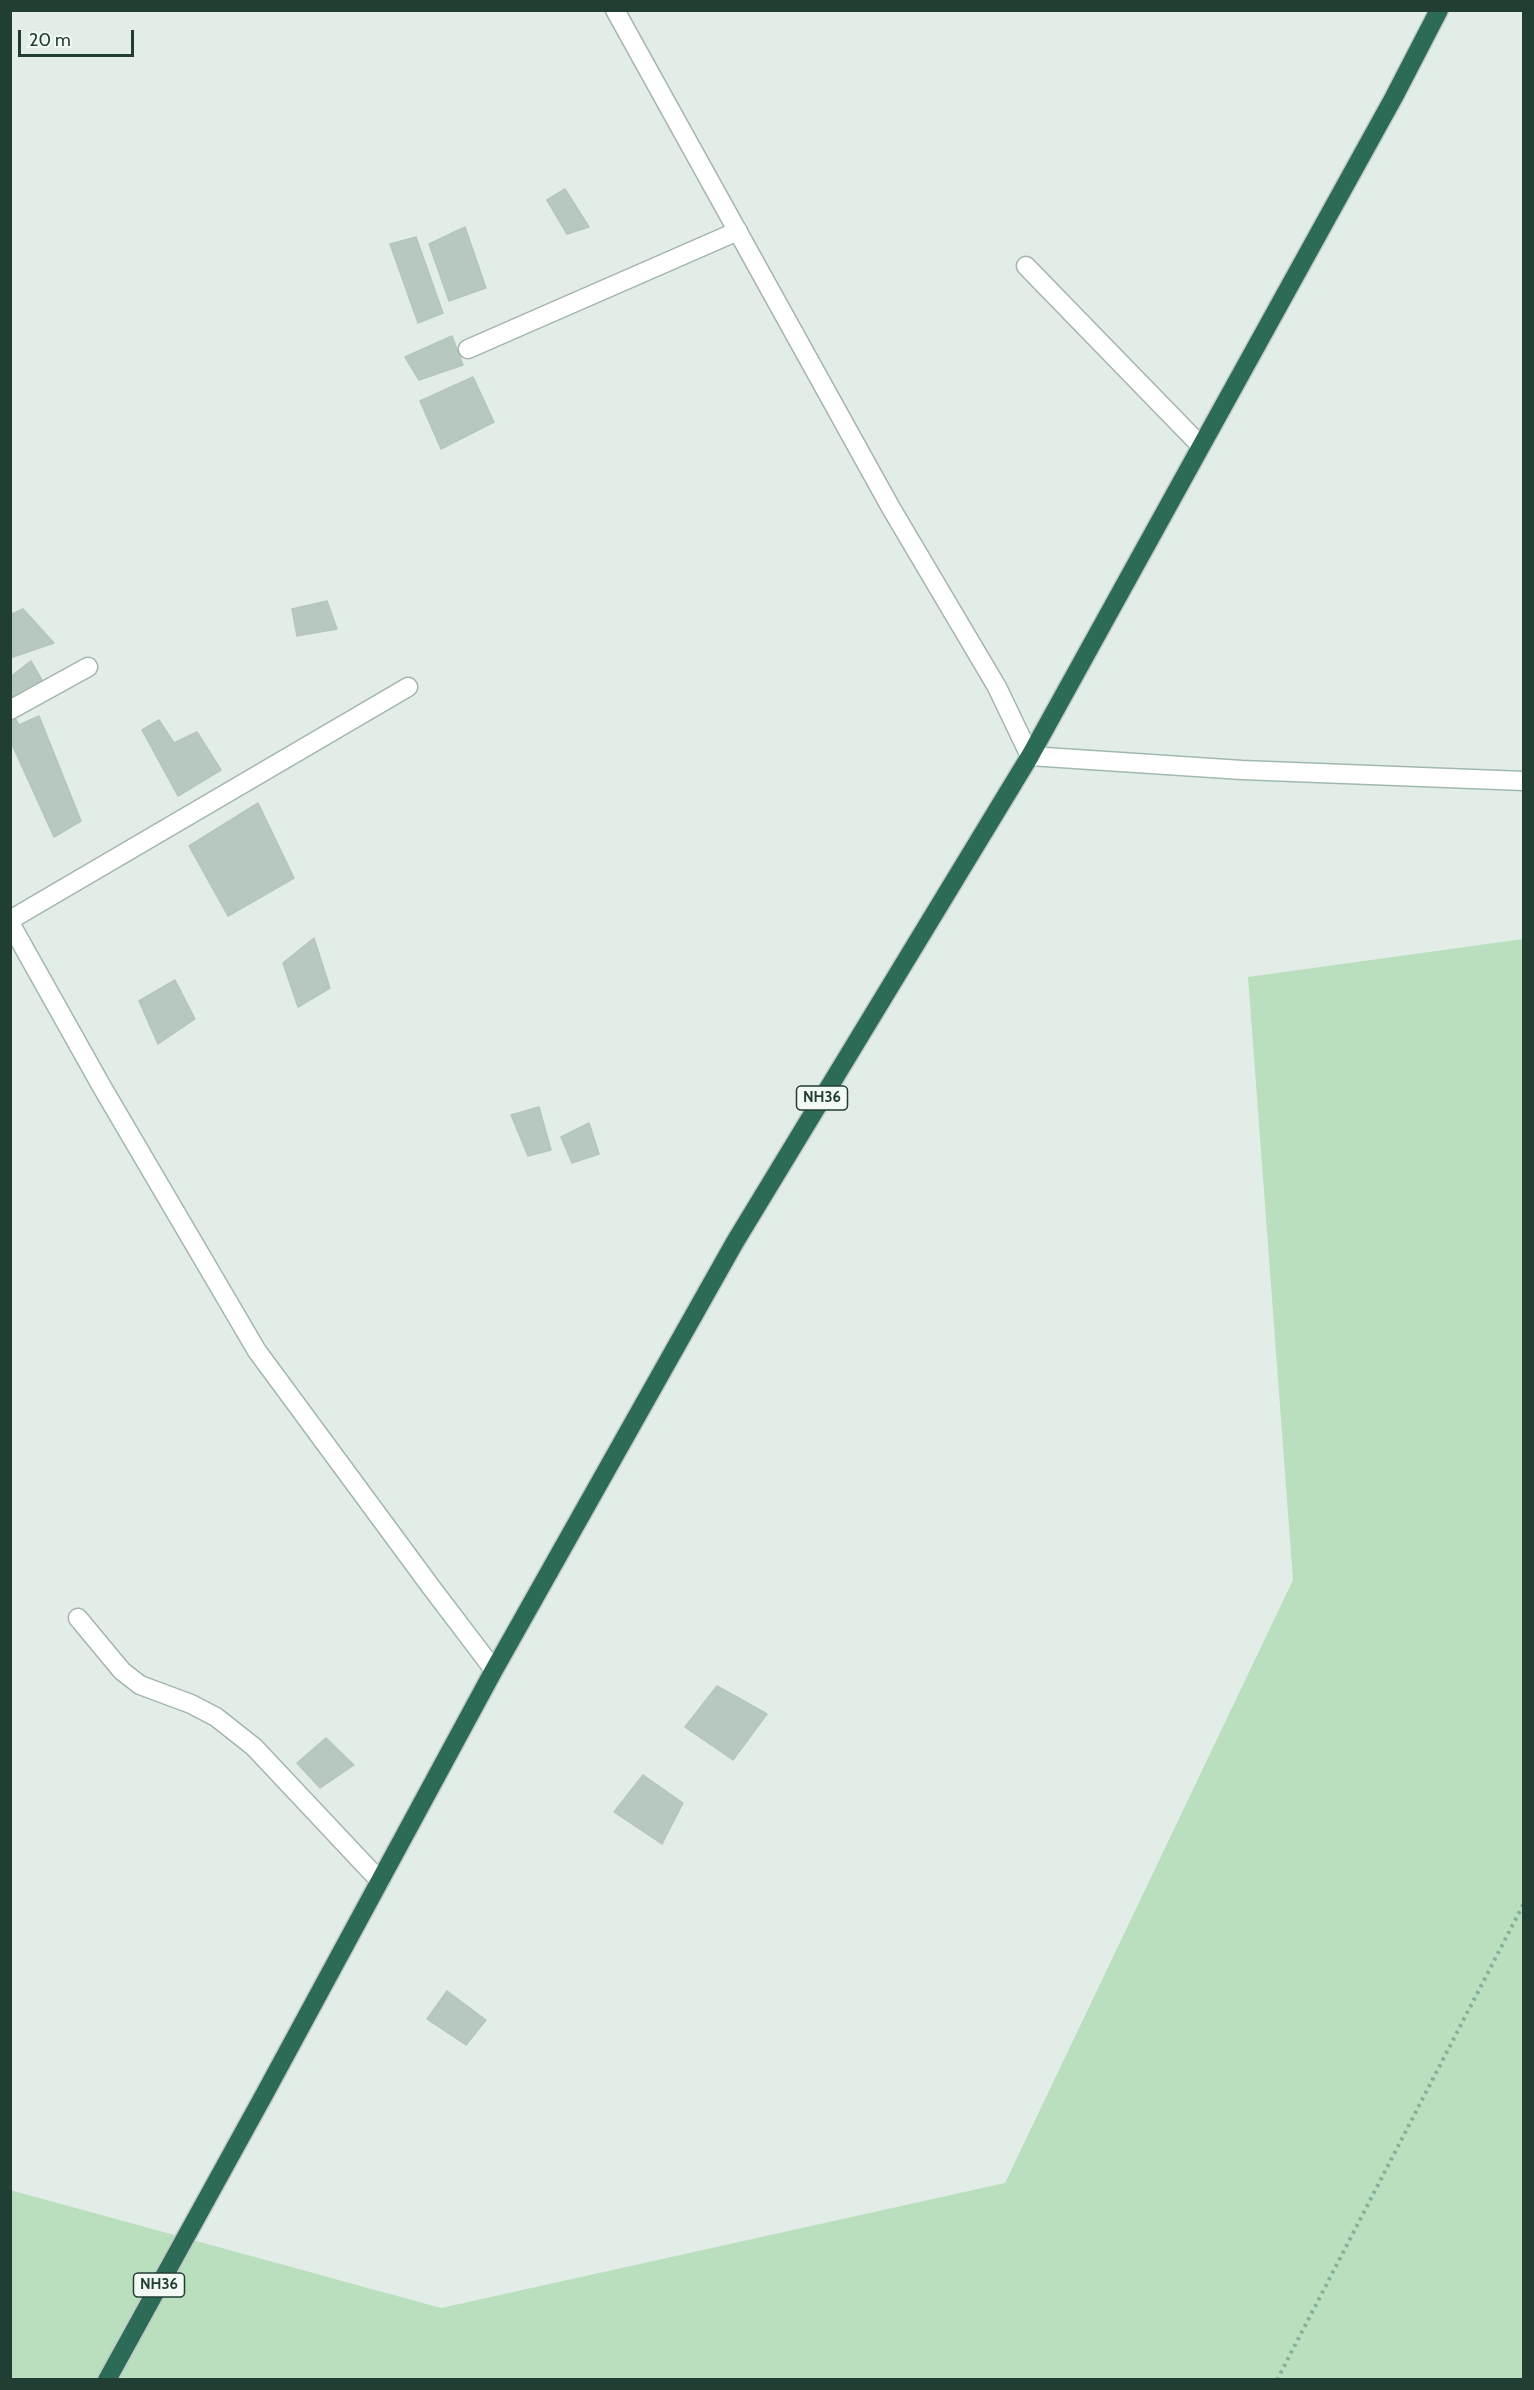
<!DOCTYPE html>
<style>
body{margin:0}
#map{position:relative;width:1534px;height:2390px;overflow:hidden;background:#e2ede7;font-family:Cabin,sans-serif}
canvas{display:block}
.frame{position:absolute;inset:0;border:12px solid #213e33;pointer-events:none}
.scale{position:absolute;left:18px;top:30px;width:116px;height:27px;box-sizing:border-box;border:3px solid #213e33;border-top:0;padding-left:8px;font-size:18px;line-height:21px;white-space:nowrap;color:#213e33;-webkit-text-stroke:4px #f3f9f5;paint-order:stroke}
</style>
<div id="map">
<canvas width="1534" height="2390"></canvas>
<div class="frame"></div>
<div class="scale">20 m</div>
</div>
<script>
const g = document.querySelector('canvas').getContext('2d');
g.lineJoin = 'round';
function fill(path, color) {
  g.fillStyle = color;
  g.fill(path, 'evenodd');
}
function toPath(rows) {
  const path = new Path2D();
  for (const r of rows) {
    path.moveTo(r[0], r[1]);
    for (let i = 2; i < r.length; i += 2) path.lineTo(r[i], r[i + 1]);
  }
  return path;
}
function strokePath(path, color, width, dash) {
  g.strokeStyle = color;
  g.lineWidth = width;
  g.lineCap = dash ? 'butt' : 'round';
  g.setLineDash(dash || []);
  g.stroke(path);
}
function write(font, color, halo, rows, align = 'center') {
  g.font = font + ' Cabin,sans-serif';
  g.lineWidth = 5;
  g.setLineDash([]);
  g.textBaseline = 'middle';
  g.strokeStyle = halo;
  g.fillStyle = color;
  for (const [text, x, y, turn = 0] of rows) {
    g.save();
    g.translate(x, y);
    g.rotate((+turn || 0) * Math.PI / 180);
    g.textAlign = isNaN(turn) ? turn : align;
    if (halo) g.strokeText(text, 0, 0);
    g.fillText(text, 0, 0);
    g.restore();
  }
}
fill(toPath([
 [1523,939,1523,2379,11,2379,10,2190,441,2308,1005,2183,1293,1580,1248,977]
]), '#badfbf');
const building = toPath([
 [565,189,589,227,567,234,547,200,565,189],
 [465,227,486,288,449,301,429,244,465,227],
 [416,237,443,313,418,323,390,244,416,237],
 [452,336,463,365,419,380,405,357,452,336],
 [473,377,494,422,441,449,420,401,473,377],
 [327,601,337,629,297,636,292,609,327,601],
 [23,609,54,643,10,658,10,615,23,609],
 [31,661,46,687,11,697,10,677,31,661],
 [13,714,19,725,39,716,81,821,54,837,10,740,10,716,13,714],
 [159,720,174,743,197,732,221,770,178,796,142,730,159,720],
 [258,803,294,878,228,916,189,846,258,803],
 [314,938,330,988,298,1007,283,963,314,938],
 [175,980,195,1019,158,1044,139,1001,175,980],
 [539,1107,551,1150,528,1156,511,1115,539,1107],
 [589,1123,599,1154,572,1163,561,1137,589,1123],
 [717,1686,767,1714,733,1760,685,1727,717,1686],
 [326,1738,354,1765,320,1788,297,1763,326,1738],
 [643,1775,683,1803,662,1844,614,1812,643,1775],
 [447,1991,486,2020,466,2045,427,2019,447,1991]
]);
fill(building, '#b7c8bf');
strokePath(building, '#b4c7bd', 1.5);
const lane = toPath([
 [1026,266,1201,446],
 [78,1618,122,1671,140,1685,191,1704,216,1717,254,1747,380,1881]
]);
const street = toPath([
 [615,10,891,508,997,687,1030,756],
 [468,349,738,231],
 [10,710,88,667],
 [10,920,408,687]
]);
const secondary = toPath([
 [1030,756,1242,770,1524,781],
 [10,923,102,1087,257,1351,431,1587,494,1670]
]);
const highway = toPath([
 [107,2380,264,2095,494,1670,735,1242,1030,756,1394,97,1439,10]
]);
strokePath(lane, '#a4b5ad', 21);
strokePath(street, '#a4b5ad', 21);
strokePath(secondary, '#a0b9ad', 21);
strokePath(highway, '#c1c9c6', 21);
strokePath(toPath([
 [1277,2380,1524,1903]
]), '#81b19c', 4, [3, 4.5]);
strokePath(lane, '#fff', 18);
strokePath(street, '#fff', 18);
strokePath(secondary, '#fff', 18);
strokePath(highway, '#2c6c56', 18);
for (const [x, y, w] of [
 [822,1098,51],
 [159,2285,51]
]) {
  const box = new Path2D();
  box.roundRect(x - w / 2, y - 12, w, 24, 4.5);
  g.fillStyle = '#f3f9f5';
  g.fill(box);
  strokePath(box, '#213e33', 1.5);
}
write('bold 15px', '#213e33', null, [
 ["NH36",822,1098],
 ["NH36",159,2285]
]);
</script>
